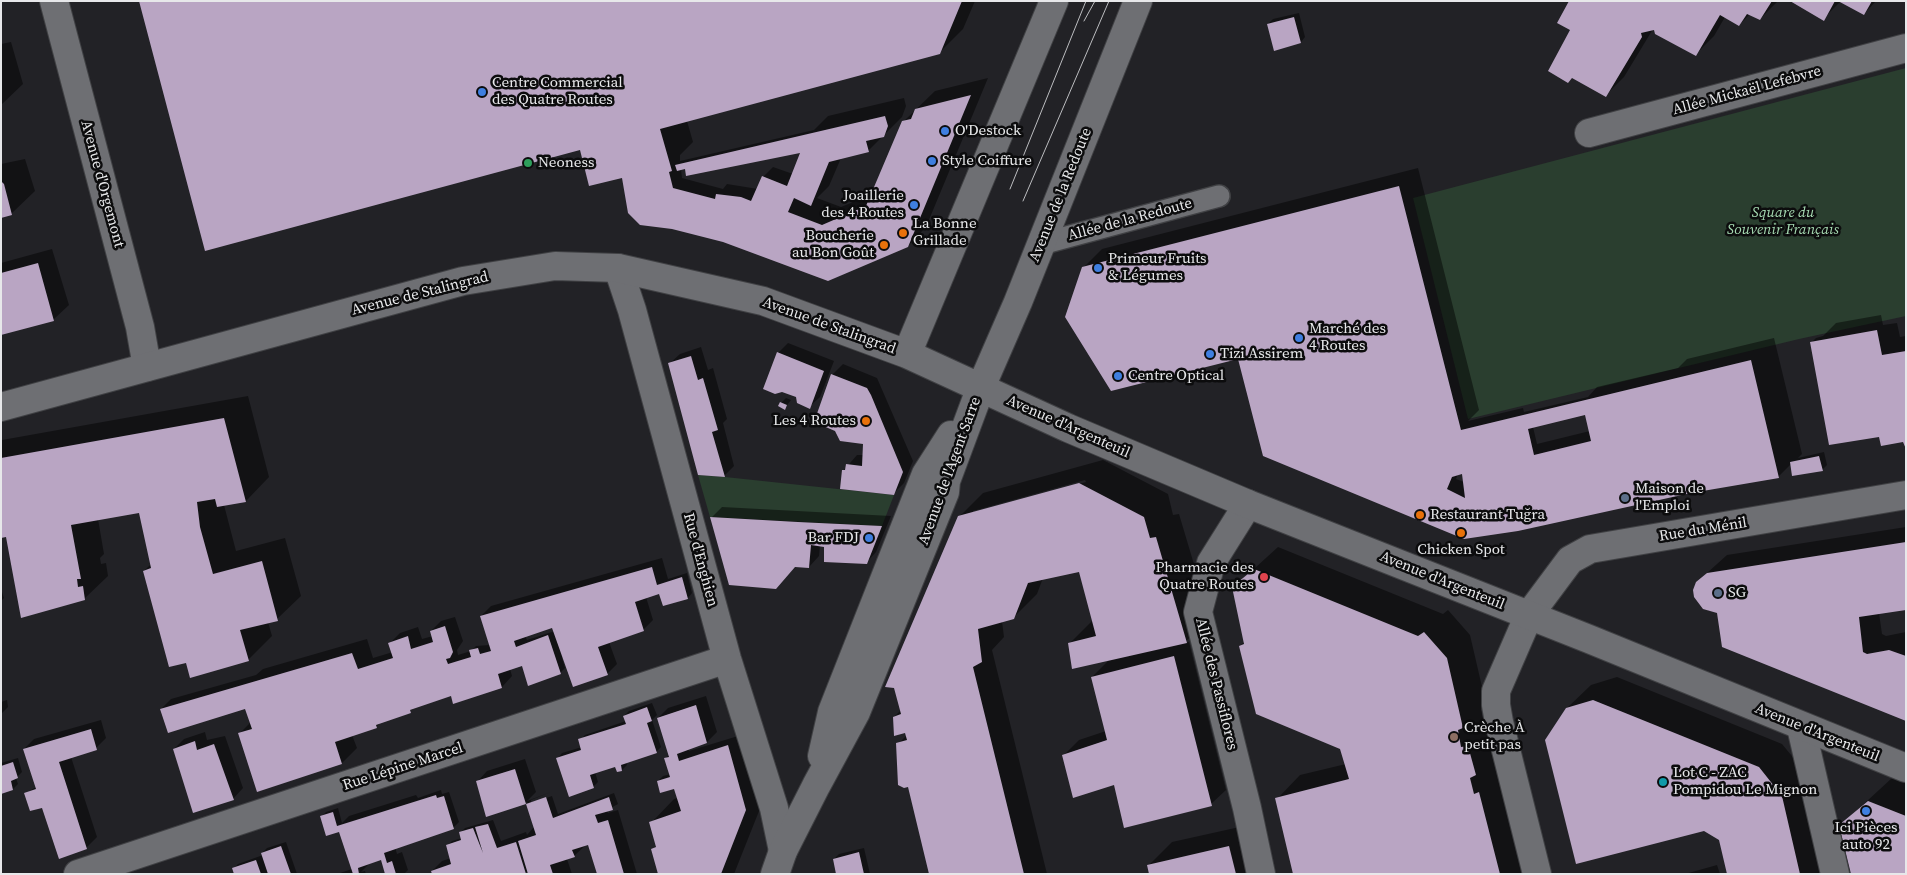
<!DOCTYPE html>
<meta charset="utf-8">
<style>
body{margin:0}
#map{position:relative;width:1907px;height:875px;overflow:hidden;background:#222226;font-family:"Source Serif 4",serif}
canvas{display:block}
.frame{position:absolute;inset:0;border:2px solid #e7e8ea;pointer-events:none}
</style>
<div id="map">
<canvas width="1907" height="875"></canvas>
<div class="frame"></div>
</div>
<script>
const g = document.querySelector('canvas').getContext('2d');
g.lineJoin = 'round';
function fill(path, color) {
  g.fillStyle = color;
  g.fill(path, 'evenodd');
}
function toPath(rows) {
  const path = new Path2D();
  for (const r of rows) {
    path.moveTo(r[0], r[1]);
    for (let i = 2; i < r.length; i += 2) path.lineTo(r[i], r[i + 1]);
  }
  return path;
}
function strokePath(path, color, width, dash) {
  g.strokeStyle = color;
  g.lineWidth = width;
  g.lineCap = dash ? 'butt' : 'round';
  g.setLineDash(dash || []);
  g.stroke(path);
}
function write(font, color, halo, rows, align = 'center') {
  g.font = font + ' "Source Serif 4",serif';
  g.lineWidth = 5;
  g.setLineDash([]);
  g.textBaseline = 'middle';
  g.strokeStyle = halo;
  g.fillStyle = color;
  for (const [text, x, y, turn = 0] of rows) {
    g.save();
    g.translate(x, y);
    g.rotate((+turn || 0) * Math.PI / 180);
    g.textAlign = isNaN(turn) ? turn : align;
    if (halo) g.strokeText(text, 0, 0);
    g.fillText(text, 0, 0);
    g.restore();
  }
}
fill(toPath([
 [1906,68,1906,316,1799,339,1468,419,1413,198],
 [698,475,725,477,894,495,882,526,710,517]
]), '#2a3e2f');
fill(toPath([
 [140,1,975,1,963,29,939,53,687,121,693,142,680,155,680,161,814,130,828,116,904,98,906,106,902,117,868,151,841,158,829,186,817,198,841,207,873,194,903,122,935,91,988,78,926,227,908,246,623,177,581,149],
 [802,152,793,174,773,167,763,177,758,189,727,184,723,189,682,178,681,169],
 [1571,1,1781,1,1777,2,1760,19,1750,14,1739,25,1725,17,1714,36,1696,54,1653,29,1624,77,1606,95,1573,77,1568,82,1572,30],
 [1792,1,1876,1,1864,14,1841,1,1823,19],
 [1299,13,1305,37,1301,42,1268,24,1273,19],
 [11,42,23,84,1,105,1,44],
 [25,159,35,191,11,214,1,217,1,164],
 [1418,168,1479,410,1468,421,1523,408,1524,412,1588,397,1597,387,1678,368,1687,359,1774,338,1802,454,1798,458,1824,452,1827,465,1822,470,1791,464,1778,477,1690,492,1464,538,1239,358,1083,268,1102,249],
 [1586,414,1590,431,1537,444,1533,427],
 [1463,473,1464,482,1456,479,1458,474],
 [52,249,69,305,54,319,1,333,1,263],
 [1881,315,1883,325,1897,323,1900,337,1906,336,1906,448,1904,439,1880,435,1811,343,1816,338,1823,336,1836,323],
 [788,343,834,361,820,397,809,407,778,353],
 [701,347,708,370,713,368,727,419,723,423,734,466,724,476,669,364,680,354],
 [843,364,877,378,913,461,904,483,893,494,844,470,857,455,864,455,865,443,816,422,833,374],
 [248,396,269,477,246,501,224,505,236,551,285,538,301,596,277,619,268,622,272,636,248,660,187,661,144,571,151,564,140,512,98,519,104,554,100,558,101,564,106,563,108,576,84,599,7,536,1,536,2,440],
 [786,398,791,400,785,408,781,403],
 [1103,460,1168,494,1173,515,1179,514,1210,618,1184,643,1189,642,1226,790,1211,804,1115,783,1064,755,1079,740,1106,731,1092,677,1110,659,1070,643,1093,620,1080,570,1043,578,1037,594,1013,618,1002,621,1004,637,992,650,1047,874,930,874,898,744,907,735,894,717,901,710,959,517,983,493],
 [1085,480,1086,482,973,513,973,511],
 [722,507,891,516,876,552,866,563,820,545,819,556,809,567,796,566,730,584,712,517],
 [1906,527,1906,609,1879,613,1882,634,1886,636,1906,632,1906,720,1718,611,1709,611,1701,606,1695,597,1697,582,1727,555],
 [1278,547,1443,614,1448,610,1470,635,1486,704,1481,709,1484,724,1492,723,1499,751,1493,756,1529,874,1294,874,1277,799,1300,775,1346,764,1341,748,1240,646,1245,641,1233,588],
 [662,558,668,579,687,573,692,593,688,598,660,592,646,597,653,620,643,630,609,642,617,664,607,674,564,657,562,658,565,668,560,673,523,665,510,669,512,676,502,687,454,702,452,694,382,721,376,727,352,735,357,748,342,763,258,791,240,733,250,723,246,708,161,709,171,699,256,675,263,669,367,639,373,658,393,652,390,643,400,633,418,627,422,639,433,636,431,631,441,621,455,617,463,641,457,650,458,655,471,651,476,646,490,645,481,616,491,606],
 [553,627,555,631,527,640,525,636],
 [1,589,4,598,1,601],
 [1617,677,1782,744,1805,772,1827,874,1728,874,1720,839,1567,708,1591,685],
 [706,696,717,732,707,742,688,749,689,751,738,736,769,786,734,874,659,874,652,850,657,845,651,823,674,799,678,798,676,789,658,781,663,776,671,774,666,758,670,754,658,718,668,708],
 [7,700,8,707,1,714,1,702],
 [652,703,657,715,652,720,661,747,656,752,626,762,627,765,622,770,616,766,595,772,598,782,593,787,558,758,562,753,582,747,580,740,585,735,626,721,624,716,629,711],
 [101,720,106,738,96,748,71,757,97,837,86,848,43,805,25,794,36,787,24,749,34,739],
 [205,732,207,740,225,736,243,788,233,799,174,749,184,739],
 [18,758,22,772,16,778,18,784,13,789,1,793,1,763],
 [525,759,536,792,527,801,551,792,531,800,531,803,552,796,558,814,614,793,618,804,607,810,608,813,618,810,637,874,597,874,588,843,574,856,567,859,572,874,529,874,528,871,525,873,432,871,442,861,451,858,447,846,452,841,462,838,460,833,465,828,493,820,501,841,526,832,527,835,534,827,527,802,487,815,477,782,487,771],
 [1892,778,1906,783,1906,874,1841,825],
 [441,790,442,794,449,792,459,822,454,827,395,847,397,854,402,852,408,870,404,874,386,874,382,858,369,864,361,872,365,871,366,874,337,874,352,869,340,830,321,817,326,812,338,808,342,823,349,816,416,795,418,798],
 [1253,824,1265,874,1151,874,1149,865,1172,842],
 [286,842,297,874,235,874,233,869,238,864,263,855,262,853,267,848],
 [864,848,870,874,838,874,834,859,839,854],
 [1717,865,1720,874,1685,874]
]), '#0007');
fill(toPath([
 [139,1,962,1,940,54,660,129,672,171,669,172,673,188,715,199,716,194,741,197,751,201,762,176,787,186,800,153,686,176,685,169,677,171,675,165,885,116,888,126,884,137,866,141,869,152,829,162,811,206,794,198,788,212,822,225,866,206,902,121,911,119,915,109,971,95,908,247,828,281,723,242,672,229,640,225,628,213,622,178,589,186,580,150,205,251],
 [1569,1,1772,1,1760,20,1747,14,1739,26,1720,15,1696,56,1655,34,1654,30,1641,33,1642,37,1606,97,1572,78,1568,83,1548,71,1570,30,1557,23],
 [1790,1,1835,1,1824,21],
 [1838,1,1872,1,1864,15],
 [1294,17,1301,43,1274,51,1267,24],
 [1,181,4,184,12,215,1,218],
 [1399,186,1461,430,1751,360,1779,478,1691,493,1518,531,1464,539,1263,456,1238,359,1111,391,1065,317,1082,267],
 [1585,415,1591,441,1534,455,1528,429],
 [1462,474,1465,498,1447,489,1452,477],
 [38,263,54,321,1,335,1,273],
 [1877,330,1882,355,1906,351,1906,449,1903,442,1881,446,1879,437,1829,445,1810,342],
 [777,352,824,371,810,409,797,403,796,397,782,392,775,394,763,389],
 [691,356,698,380,703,378,718,430,712,432,725,477,698,475,668,363],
 [831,374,867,388,871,395,903,472,894,495,840,489,842,470,845,470,846,464,862,466,863,444,840,441,835,431,814,422],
 [780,402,787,405,785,410,778,406],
 [224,418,246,502,217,507,215,499,197,502,200,527,213,574,262,561,278,621,240,630,249,661,190,678,186,663,169,667,143,571,151,568,139,513,71,525,81,579,77,579,78,587,83,586,85,600,21,618,6,537,1,538,1,458],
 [1819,456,1823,471,1792,476,1790,462],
 [1079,483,1144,517,1150,538,1156,537,1187,643,1072,669,1068,643,1096,636,1079,572,1028,583,1014,619,978,629,982,662,973,667,1024,874,929,874,908,787,904,788,898,785,896,743,907,740,905,733,894,736,893,717,901,714,894,688,885,687,958,516],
 [710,517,798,522,882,526,867,564,824,562,824,547,811,545,809,568,795,567,776,589,729,585],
 [1906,542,1906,610,1859,617,1863,652,1867,654,1889,650,1906,656,1906,721,1722,647,1717,613,1703,609,1694,597,1693,590,1696,582,1707,573],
 [652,567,657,585,682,577,688,599,663,606,659,594,635,602,644,631,598,647,608,675,573,687,552,628,514,641,516,647,548,635,561,674,528,686,522,666,498,674,502,688,453,704,451,696,410,710,411,713,376,725,377,728,335,742,342,764,257,792,238,733,252,729,245,709,168,733,160,709,352,653,358,669,393,658,388,643,408,636,411,649,433,642,430,631,445,626,453,652,450,658,446,659,448,664,471,657,469,650,478,648,480,654,491,651,480,616],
 [1254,569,1418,636,1424,632,1447,658,1463,728,1458,730,1461,747,1468,746,1476,775,1470,778,1474,794,1479,792,1500,874,1293,874,1275,798,1349,779,1340,749,1256,714,1239,646,1244,644,1232,587],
 [1174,656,1212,806,1124,828,1114,785,1073,798,1062,755,1107,740,1091,677],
 [1593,700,1759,767,1782,796,1800,874,1727,874,1719,840,1704,831,1576,864,1545,740,1566,708],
 [696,705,707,743,677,754,679,761,728,745,746,810,721,874,658,874,651,849,656,847,649,822,681,811,674,789,660,793,657,781,670,777,664,758,669,757,657,718],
 [647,707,652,721,647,723,657,753,621,765,622,771,617,772,615,767,590,775,594,788,569,797,556,758,581,750,578,739,626,724,623,716],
 [91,729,97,750,59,762,87,849,59,859,42,808,30,811,24,793,36,789,23,749],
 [195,741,197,750,214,744,234,800,193,813,173,749],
 [13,762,18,778,11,781,13,790,1,794,1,766],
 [515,769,526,804,486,817,476,781],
 [436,795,437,798,444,796,454,829,384,853,387,863,392,861,396,874,385,874,381,860,358,868,359,874,353,874,339,832,326,836,320,816,333,812,337,826],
 [546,797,553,818,609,797,613,810,595,815,598,823,608,820,624,874,597,874,588,845,572,850,575,857,550,865,553,874,528,874,518,841,536,835,526,804],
 [1868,801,1906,816,1906,874,1851,874,1839,825],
 [488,824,497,848,516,842,526,874,432,874,431,871,451,864,446,845,461,840,459,832,473,828,483,853,475,827],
 [281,846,291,874,268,874,261,853],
 [1229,846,1236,874,1149,874,1147,865],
 [859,852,864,874,836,874,833,859],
 [256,860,261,874,234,874,232,868]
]), '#b9a5c3');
const service = toPath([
 [1041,244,1219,196]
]);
const pedestrian = toPath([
 [1589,133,1906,48],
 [1248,504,1211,563,1198,612,1247,808,1261,874]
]);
const minor = toPath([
 [54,1,140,327,147,367],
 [618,268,632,310,727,659,774,808,783,851],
 [1801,727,1835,874],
 [78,874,727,659],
 [1537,874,1499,722,1496,705,1496,691,1529,615,1570,560,1590,549,1906,495]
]);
const secondary = toPath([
 [907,354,1054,1],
 [1,407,463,281,555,266,618,268,763,301,907,354,1068,428,1248,504,1589,639,1906,768],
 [822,756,832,712,926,474,951,435],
 [775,874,783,851,816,786,856,712,945,492,946,481,981,387,1018,302,1138,1]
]);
strokePath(service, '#404144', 24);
strokePath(pedestrian, '#404144', 30);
strokePath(minor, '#404144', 30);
strokePath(secondary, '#404144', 30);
strokePath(service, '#6e6f73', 21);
strokePath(pedestrian, '#6e6f73', 28);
strokePath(minor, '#6e6f73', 28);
strokePath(secondary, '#6e6f73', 28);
strokePath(toPath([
 [1084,21,1095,1],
 [1010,189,1086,1],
 [1023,201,1109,1]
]), '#bdbec1', 1);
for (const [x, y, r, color] of [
 [482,92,5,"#3f7fe0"],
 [945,131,5,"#3f7fe0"],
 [932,161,5,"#3f7fe0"],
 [528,163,5,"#2e9e5b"],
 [914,205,5,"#3f7fe0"],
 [903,233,5,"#e8710a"],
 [884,245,5,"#e8710a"],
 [1098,268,5,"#3f7fe0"],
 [1299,338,5,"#3f7fe0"],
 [1210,354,5,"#3f7fe0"],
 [1118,376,5,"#3f7fe0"],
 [866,421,5,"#e8710a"],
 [1625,498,5,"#5c6f8a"],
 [1420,515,5,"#e8710a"],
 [1461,533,5,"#e8710a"],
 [869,538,5,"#3f7fe0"],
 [1264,577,5,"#e0444e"],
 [1718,593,5,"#5c6f8a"],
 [1454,737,5,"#8d6e63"],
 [1663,782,5,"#0f9aa8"],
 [1866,811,5,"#3f7fe0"]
]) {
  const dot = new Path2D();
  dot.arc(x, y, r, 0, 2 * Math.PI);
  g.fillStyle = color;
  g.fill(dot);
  strokePath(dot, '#0c0c0d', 2);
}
write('15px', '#e7e8ea', '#0c0c0d', [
 ["Centre Commercial",492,83],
 ["des Quatre Routes",492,100],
 ["O'Destock",955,131],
 ["Style Coiffure",942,161],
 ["Neoness",538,163],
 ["Joaillerie",904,196,"right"],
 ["des 4 Routes",904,213,"right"],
 ["La Bonne",913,224],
 ["Grillade",913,241],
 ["Boucherie",874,236,"right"],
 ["au Bon Goût",874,253,"right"],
 ["Primeur Fruits",1108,259],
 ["& Légumes",1108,276],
 ["Marché des",1309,329],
 ["4 Routes",1309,346],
 ["Tizi Assirem",1220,354],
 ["Centre Optical",1128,376],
 ["Les 4 Routes",856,421,"right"],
 ["Maison de",1635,489],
 ["l'Emploi",1635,506],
 ["Restaurant Tuğra",1430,515],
 ["Bar FDJ",859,538,"right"],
 ["Chicken Spot",1461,550,"center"],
 ["Pharmacie des",1254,568,"right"],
 ["Quatre Routes",1254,585,"right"],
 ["SG",1728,593],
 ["Crèche À",1464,728],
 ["petit pas",1464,745],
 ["Lot C - ZAC",1673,773],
 ["Pompidou Le Mignon",1673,790],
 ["Ici Pièces",1866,828,"center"],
 ["auto 92",1866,845,"center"]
], 'left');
write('15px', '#e7e8ea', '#0c0c0d', [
 ["Allée Mickaël Lefebvre",1747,91,-15],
 ["Avenue d'Orgemont",102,184,75],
 ["Avenue de la Redoute",1061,195,-68],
 ["Allée de la Redoute",1130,220,-15],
 ["Avenue de Stalingrad",420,294,-14],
 ["Avenue de Stalingrad",829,326,20],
 ["Avenue d'Argenteuil",1068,427,24],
 ["Avenue de l'Agent Sarre",950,471,-70],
 ["Rue du Ménil",1703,530,-9],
 ["Rue d'Enghien",700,560,75],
 ["Avenue d'Argenteuil",1442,581,22],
 ["Allée des Passiflores",1216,684,76],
 ["Avenue d'Argenteuil",1817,733,22],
 ["Rue Lépine Marcel",403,767,-18]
]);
write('italic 15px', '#a5d9b1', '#0c0c0d', [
 ["Square du",1783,213],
 ["Souvenir Français",1783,230]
]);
</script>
